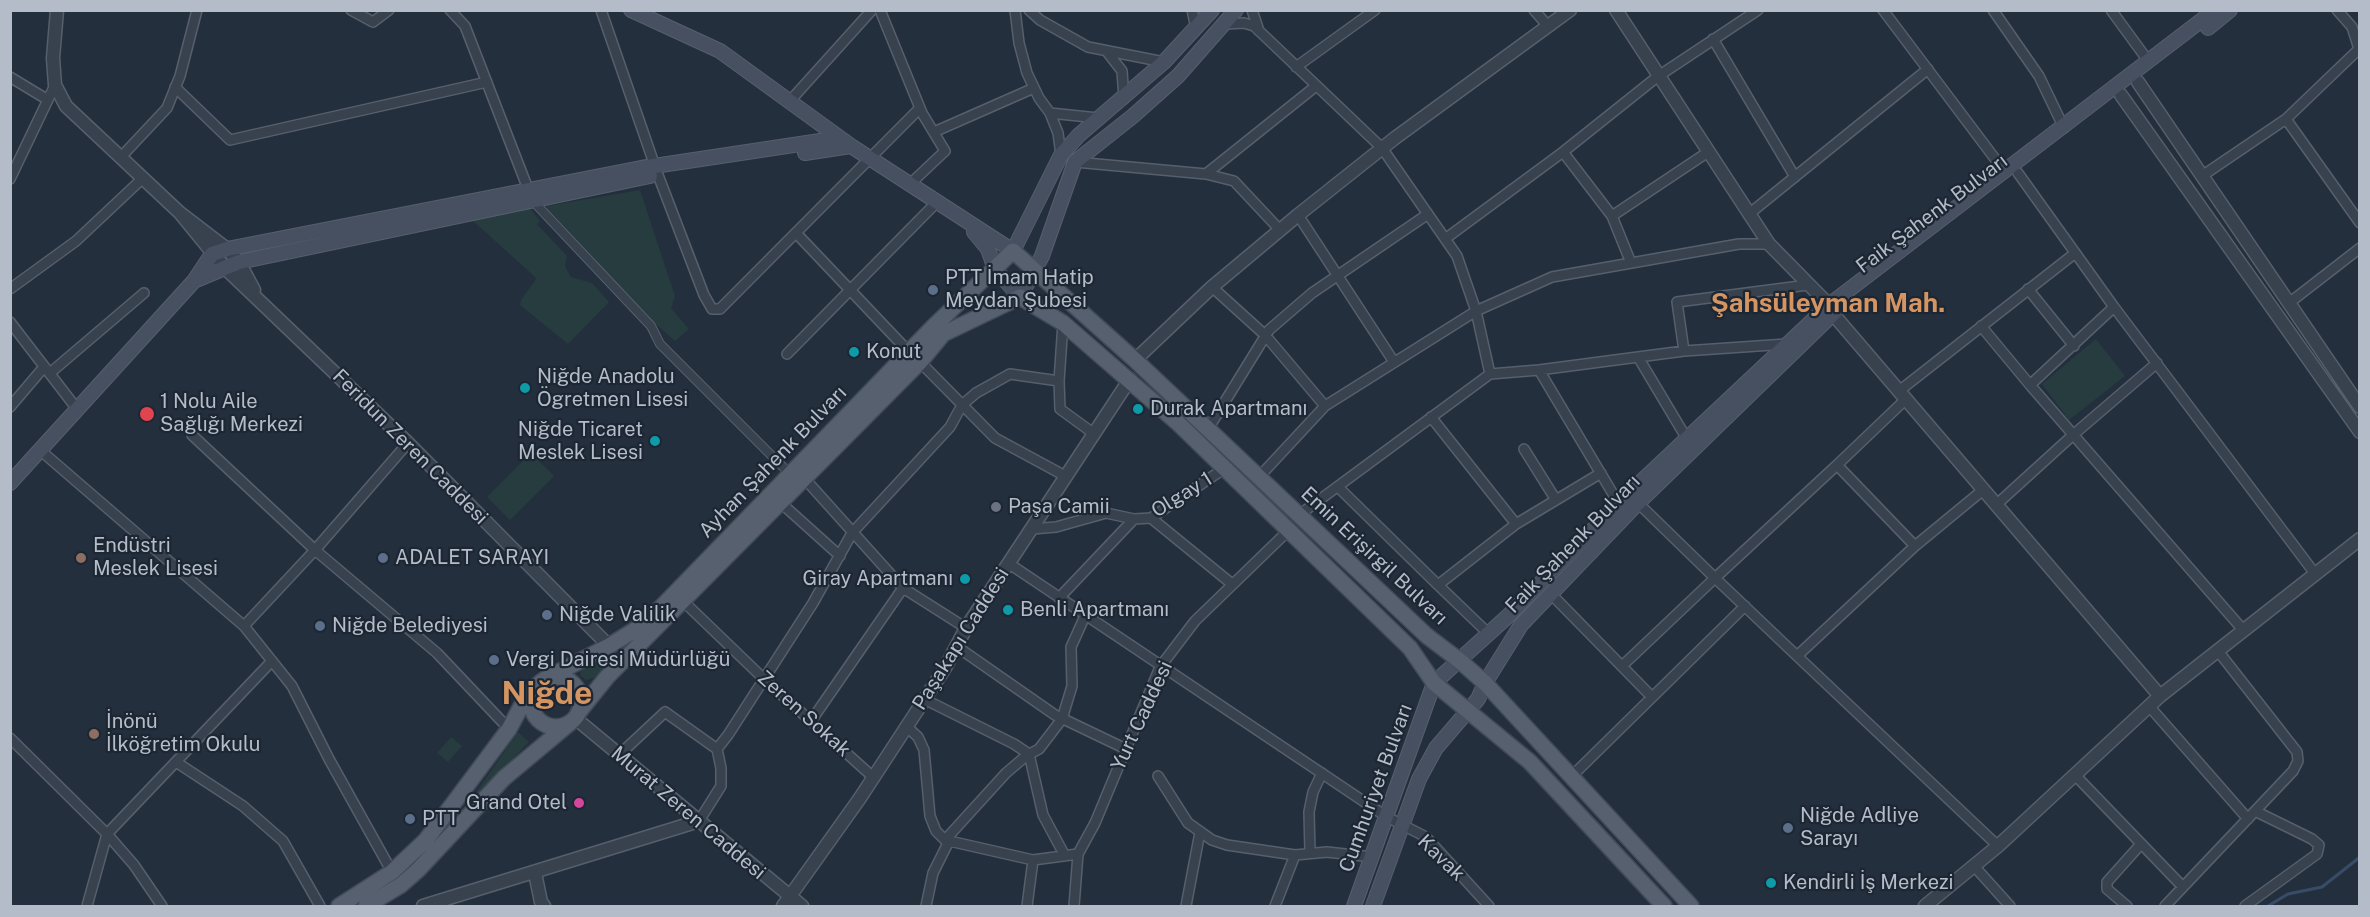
<!DOCTYPE html>
<meta charset="utf-8">
<style>
body{margin:0}
#map{position:relative;width:2370px;height:917px;overflow:hidden;background:#242f3e;font-family:"Public Sans",sans-serif}
canvas{display:block}
.frame{position:absolute;inset:0;border:12px solid #b4bcc9;pointer-events:none}
</style>
<div id="map">
<canvas width="2370" height="917"></canvas>
<div class="frame"></div>
</div>
<script>
const g = document.querySelector('canvas').getContext('2d');
g.lineJoin = 'round';
function fill(path, color) {
  g.fillStyle = color;
  g.fill(path, 'evenodd');
}
function toPath(rows) {
  const path = new Path2D();
  for (const r of rows) {
    if (r.length === 3) {
      path.moveTo(r[0] + r[2], r[1]);
      path.arc(r[0], r[1], r[2], 0, 2 * Math.PI);
      continue;
    }
    path.moveTo(r[0], r[1]);
    for (let i = 2; i < r.length; i += 2) path.lineTo(r[i], r[i + 1]);
  }
  return path;
}
function strokePath(path, color, width, dash) {
  g.strokeStyle = color;
  g.lineWidth = width;
  g.lineCap = dash ? 'butt' : 'round';
  g.setLineDash(dash || []);
  g.stroke(path);
}
function write(font, color, halo, rows, align = 'center') {
  g.font = font + ' "Public Sans",sans-serif';
  g.lineWidth = 4.5;
  g.setLineDash([]);
  g.textBaseline = 'middle';
  g.strokeStyle = halo;
  g.fillStyle = color;
  for (const [text, x, y, turn = 0] of rows) {
    g.save();
    g.translate(x, y);
    g.rotate((+turn || 0) * Math.PI / 180);
    g.textAlign = isNaN(turn) ? turn : align;
    if (halo) g.strokeText(text, 0, 0);
    g.fillText(text, 0, 0);
    g.restore();
  }
}
fill(toPath([
 [640,190,675,296,671,308,689,329,675,341,649,318,547,208,547,206],
 [529,207,540,221,537,224,567,256,565,266,571,277,592,283,609,302,568,344,520,305,521,300,536,279,534,276,473,221,473,217],
 [2096,339,2125,376,2069,420,2042,384],
 [531,453,554,476,510,520,487,497],
 [614,653,617,656,597,677,586,680,581,676,580,672,584,668],
 [518,732,529,742,471,802,470,801],
 [451,737,462,746,448,762,437,753]
]), '#263c3f');
strokePath(toPath([
 [2268,906,2288,894,2322,887,2360,857]
]), '#394c67', 3);
const pedestrian = toPath([
 [532,200,651,326,660,344,790,474]
]);
const minor = toPath([
 [351,10,373,22,389,10],
 [450,10,465,26,530,194],
 [601,10,658,175,704,295,712,309,720,309,920,108],
 [880,10,922,113,945,151,909,185],
 [1015,10,1019,43,1027,73,1039,98,1050,113,1058,133,1061,155],
 [1029,10,1040,20,1088,47,1164,62],
 [1192,10,1196,28],
 [1252,10,1259,31],
 [1534,10,1548,26],
 [1883,10,2005,172],
 [1993,10,2039,76,2064,128],
 [2111,10,2149,62],
 [2337,10,2352,27,2359,49,2286,119,2360,223],
 [1225,24,1244,23,1254,26,1382,148,1457,256,1476,311,1490,374,1539,370,1684,351,1787,344],
 [1713,39,1795,177],
 [1108,53,1122,71,1124,99],
 [1296,67,1375,10],
 [10,77,48,100],
 [175,87,230,140,487,82],
 [789,102,872,10],
 [1050,113,1098,118],
 [934,132,1034,88],
 [121,157,167,108,180,76,197,10],
 [1075,162,1206,174,1234,181,1280,230],
 [2018,173,2114,307,2030,385],
 [1206,174,1316,86],
 [2202,176,2286,119],
 [10,179,55,85],
 [1749,214,1928,69],
 [1298,215,1394,362],
 [1612,216,1563,152,1657,77,1758,10],
 [796,233,909,352],
 [1445,239,1563,152],
 [1631,263,1612,216,1708,152],
 [1212,287,1265,335,1325,406,1476,311,1552,277,1739,244,1769,244],
 [10,289,76,241,143,178],
 [2028,289,2074,346],
 [2289,303,2360,248],
 [2114,307,2316,575],
 [10,322,77,409],
 [1063,323,1059,381,1060,409,1093,433],
 [1981,326,2030,385,2244,631],
 [1684,351,1677,302,1808,285],
 [787,354,936,203],
 [1638,357,1687,439],
 [920,362,995,438,1067,477],
 [1539,370,1619,504],
 [50,373,144,293],
 [1899,391,2074,254],
 [10,407,44,367],
 [1431,417,1516,524,1601,473],
 [1208,429,1269,330,1312,293,1428,214],
 [192,435,315,550,437,653,509,729],
 [1524,449,1556,500],
 [40,450,244,626,292,686,329,759,392,872],
 [1837,465,1906,399],
 [1259,477,1325,406],
 [805,479,903,588,966,628],
 [1338,487,1438,585],
 [781,503,840,556],
 [1996,505,2073,435,2157,363],
 [1299,515,1490,374],
 [1151,518,1232,584],
 [1032,529,1056,527,1106,513,1134,519,1151,518,1225,468],
 [1915,546,1983,490],
 [1008,563,1387,817,1426,837,1489,906],
 [1551,594,1652,697],
 [1059,598,1134,519],
 [683,601,764,679,873,777],
 [244,626,315,550,408,443],
 [1489,634,1438,585,1516,524],
 [956,646,1055,715,1126,749],
 [1797,656,1715,578,1837,465,1915,546,1797,656,1998,846],
 [1622,666,1715,578,1638,503],
 [924,699,1014,744,1029,754,1043,815,1065,856],
 [2149,706,2248,819],
 [811,721,903,588],
 [906,726,918,737,924,750,930,816,936,831,945,840,1033,860,1078,854],
 [10,738,107,834,134,865,162,906],
 [619,755,665,712,717,749],
 [176,762,243,806,283,841,320,906],
 [2075,775,2183,887],
 [1158,776,1188,823,1212,840,1227,845,1295,855,1327,852,1372,857],
 [1572,776,1745,606],
 [699,821,721,786,721,768,717,749,728,735,813,603,852,533,950,427,962,405,976,393,1010,374,1059,381],
 [945,840,1006,773,1026,756,1039,749,1062,719,1072,686,1071,647,1085,616],
 [1310,852,1309,812,1313,792,1322,773],
 [1974,866,2010,906],
 [87,906,107,834,271,662],
 [926,906,933,873,949,841],
 [1027,906,1033,860],
 [1074,906,1078,854,1095,823,1160,667,1195,621,1289,530],
 [1186,906,1200,832],
 [1275,906,1295,855],
 [2127,906,2107,889,2107,882,2141,844],
 [2165,906,2293,771,2298,761,2297,752,2218,651],
 [2245,906,2317,854,2319,845,2312,839,2255,811]
]);
const tertiary = toPath([
 [57,10,53,58,55,85,66,106,180,213,227,249,239,262,254,290],
 [1616,10,1769,244,1829,305,1833,314,2160,696],
 [2138,82,2360,407],
 [2121,95,2360,432],
 [180,213,225,268,408,443,609,646],
 [1135,360,1212,287,1298,215,1395,138,1570,10],
 [575,718,802,906],
 [535,873,541,902,544,906],
 [423,906,699,821],
 [783,906,860,798,945,668,966,628,1130,379],
 [1925,906,1998,846,2160,696,2360,539]
]);
const secondary = toPath([
 [631,10,720,51,851,146,1013,251,1061,155,1079,135,1164,62,1212,10],
 [2208,28,2230,10],
 [805,153,851,146],
 [974,232,988,249,995,269,1020,297,1042,256,1075,162,1133,116,1178,76,1236,10],
 [196,280,239,262,650,176],
 [10,483,194,281,212,254,227,249,641,168,840,138],
 [1354,906,1434,683,1507,617,1630,492,1829,305,2215,10],
 [1373,906,1419,779,1436,748,1478,699,1485,683,1521,625,1638,503,1835,312]
]);
const primary = toPath([
 [556,702,25],
 [545,679,609,646,646,623,933,327,1013,251,1135,360,1427,636,1460,661,1485,683,1691,906],
 [578,713,607,677,920,362,943,334,1020,297,1063,323,1179,424,1410,648,1434,683,1530,762,1664,906],
 [339,906,392,872,426,840,509,729,524,701,536,686],
 [366,906,401,885,418,870,504,778,571,722]
]);
strokePath(pedestrian, '#565f6c', 10);
strokePath(minor, '#565f6c', 12);
strokePath(tertiary, '#565f6c', 15);
strokePath(secondary, '#565f6c', 16);
strokePath(primary, '#414a57', 18);
strokePath(pedestrian, '#38414e', 8);
strokePath(minor, '#38414e', 9);
strokePath(tertiary, '#38414e', 12);
strokePath(secondary, '#465061', 14);
strokePath(primary, '#56606e', 15);
for (const [x, y, r, color] of [
 [933,290,6,"#5c6f8a"],
 [854,352,6,"#0f9aa8"],
 [525,388,6,"#0f9aa8"],
 [1138,409,6,"#0f9aa8"],
 [147,414,8,"#e0444e"],
 [655,441,6,"#0f9aa8"],
 [996,507,6,"#6b7280"],
 [81,558,6,"#8d6e63"],
 [383,558,6,"#5c6f8a"],
 [965,579,6,"#0f9aa8"],
 [1008,610,6,"#0f9aa8"],
 [547,615,6,"#5c6f8a"],
 [320,626,6,"#5c6f8a"],
 [494,660,6,"#5c6f8a"],
 [94,734,6,"#8d6e63"],
 [579,803,6,"#d1479c"],
 [410,819,6,"#5c6f8a"],
 [1788,828,6,"#5c6f8a"],
 [1771,883,6,"#0f9aa8"]
]) {
  const dot = new Path2D();
  dot.arc(x, y, r, 0, 2 * Math.PI);
  g.fillStyle = color;
  g.fill(dot);
  strokePath(dot, '#1d2633', 2);
}
write('20px', '#b4bcc9', '#1d2633', [
 ["Faik Şahenk Bulvarı",1932,214,-37],
 ["Feridun Zeren Caddesi",410,447,45],
 ["Ayhan Şahenk Bulvarı",773,462,-46],
 ["Olgay 1",1182,495,-32],
 ["Faik Şahenk Bulvarı",1573,544,-46],
 ["Emin Erişirgil Bulvarı",1374,556,43],
 ["Paşakapı Caddesi",961,639,-58],
 ["Zeren Sokak",804,714,42],
 ["Yurt Caddesi",1142,716,-65],
 ["Cumhuriyet Bulvarı",1376,788,-70],
 ["Murat Zeren Caddesi",688,813,40],
 ["Kavak",1441,858,44]
]);
write('20px', '#b4bcc9', '#1d2633', [
 ["PTT İmam Hatip",945,278],
 ["Meydan Şubesi",945,301],
 ["Konut",866,352],
 ["Niğde Anadolu",537,377],
 ["Ögretmen Lisesi",537,400],
 ["1 Nolu Aile",160,402],
 ["Sağlığı Merkezi",160,425],
 ["Durak Apartmanı",1150,409],
 ["Niğde Ticaret",643,430,"right"],
 ["Meslek Lisesi",643,453,"right"],
 ["Paşa Camii",1008,507],
 ["Endüstri",93,546],
 ["Meslek Lisesi",93,569],
 ["ADALET SARAYI",395,558],
 ["Giray Apartmanı",953,579,"right"],
 ["Benli Apartmanı",1020,610],
 ["Niğde Valilik",559,615],
 ["Niğde Belediyesi",332,626],
 ["Vergi Dairesi Müdürlüğü",506,660],
 ["İnönü",106,722],
 ["İlköğretim Okulu",106,745],
 ["Grand Otel",567,803,"right"],
 ["Niğde Adliye",1800,816],
 ["Sarayı",1800,839],
 ["PTT",422,819],
 ["Kendirli İş Merkezi",1783,883]
], 'left');
write('bold 26px', '#d59563', '#1d2633', [
 ["Şahsüleyman Mah.",1828,304]
]);
write('bold 32px', '#d59563', '#1d2633', [
 ["Niğde",547,694]
]);
</script>
